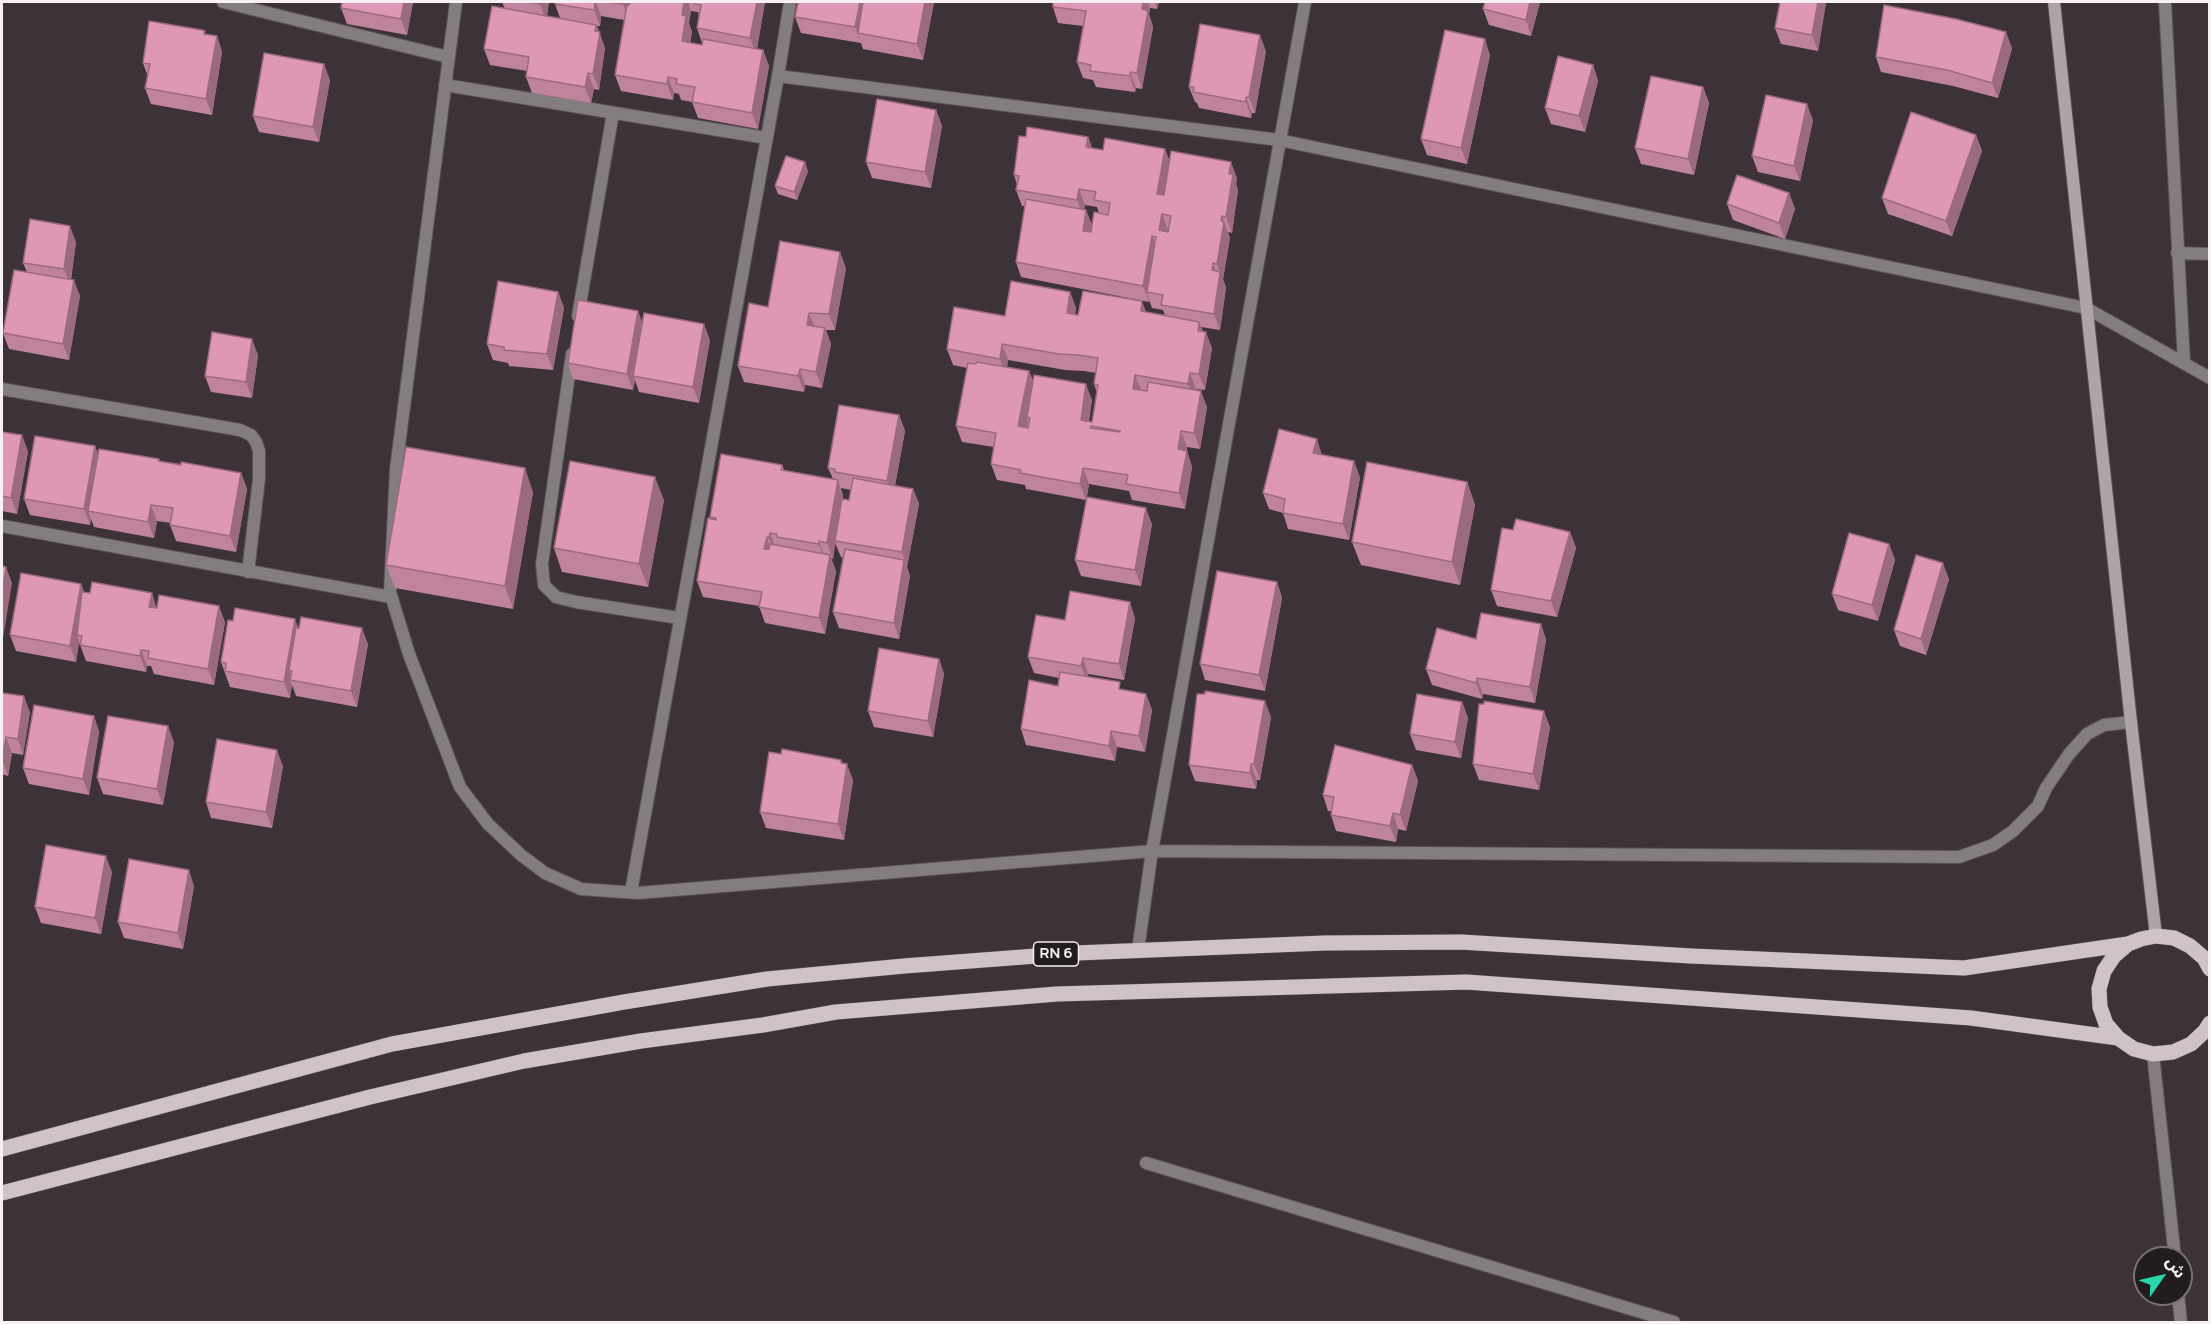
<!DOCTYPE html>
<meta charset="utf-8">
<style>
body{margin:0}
#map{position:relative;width:2211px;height:1324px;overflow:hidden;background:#3d3237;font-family:Manrope,"Noto Sans Arabic",sans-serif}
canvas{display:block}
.frame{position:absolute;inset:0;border:3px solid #f8f1f3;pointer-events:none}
.north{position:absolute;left:2133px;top:1246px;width:60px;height:60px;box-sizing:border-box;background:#211c1e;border:2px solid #777173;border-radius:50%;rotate:56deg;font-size:16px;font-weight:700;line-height:24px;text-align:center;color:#f8f1f3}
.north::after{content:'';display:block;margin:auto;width:21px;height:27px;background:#28d5ad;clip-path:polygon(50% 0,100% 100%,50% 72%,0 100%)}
</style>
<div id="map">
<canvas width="2211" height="1324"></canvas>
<div class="frame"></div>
<div class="north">ش</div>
</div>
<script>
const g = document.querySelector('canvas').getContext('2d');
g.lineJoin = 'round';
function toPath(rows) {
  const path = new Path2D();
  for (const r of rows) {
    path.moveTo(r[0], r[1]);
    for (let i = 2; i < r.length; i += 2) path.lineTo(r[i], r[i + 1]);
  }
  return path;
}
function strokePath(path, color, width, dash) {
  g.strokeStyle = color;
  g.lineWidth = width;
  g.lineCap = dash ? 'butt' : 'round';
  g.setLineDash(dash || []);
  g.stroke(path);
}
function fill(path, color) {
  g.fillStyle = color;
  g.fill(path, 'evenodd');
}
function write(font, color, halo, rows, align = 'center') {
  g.font = font + ' Manrope,sans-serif';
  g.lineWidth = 6;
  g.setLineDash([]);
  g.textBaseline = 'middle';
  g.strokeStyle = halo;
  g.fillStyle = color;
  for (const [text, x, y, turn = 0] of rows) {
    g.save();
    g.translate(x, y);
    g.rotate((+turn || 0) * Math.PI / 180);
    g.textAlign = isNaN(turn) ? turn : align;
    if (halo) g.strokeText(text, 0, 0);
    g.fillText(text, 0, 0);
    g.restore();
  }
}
const street = toPath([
 [223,2,448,57],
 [456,2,396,469,390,592,409,654,460,787,488,824,521,855,545,873,581,889,638,893,1152,851,1959,857,1993,845,2013,831,2038,806,2046,788,2069,754,2087,734,2104,725,2131,722],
 [2165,2,2184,362],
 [778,76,1279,140,2086,308,2210,378],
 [445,85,767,138],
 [2177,253,2210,254],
 [578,316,613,113],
 [572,354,542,564,544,585,556,597,576,602,679,618],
 [2,389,240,430,251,435,256,442,259,451,259,479,248,572],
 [2,526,391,597],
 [631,892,778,76,790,2],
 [1138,950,1152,851,1305,2],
 [2153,1054,2175,1258],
 [1146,1163,1674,1322],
 [2178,1294,2181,1322]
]);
const secondary = toPath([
 [2054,2,2131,722,2156,936]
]);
const primary = toPath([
 [2210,969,2204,958,2190,946,2174,938,2156,936,2141,939,2128,944,2114,956,2104,971,2099,989,2100,1007,2106,1024,2118,1038,2134,1049,2153,1054,2173,1052,2191,1044,2205,1031,2210,1023],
 [2,1149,392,1044,624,1002,767,979,904,966,1076,953,1325,943,1461,942,1691,956,1964,968,2128,944],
 [2,1193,370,1097,524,1061,641,1041,763,1025,836,1012,1057,994,1466,982,1971,1018,2118,1038]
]);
strokePath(street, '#5b5155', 14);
strokePath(secondary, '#5b5155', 14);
strokePath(primary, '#5b5155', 16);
strokePath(street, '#837d7f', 12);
strokePath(secondary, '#aea4a8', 12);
strokePath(primary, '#cfc3c7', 15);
fill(toPath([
 [413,2,407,35,347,24,341,8],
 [502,2,549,2,547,16,560,18,555,4,555,2,765,2,757,49,763,50,769,66,758,129,698,118,692,102,681,100,679,94,674,93,673,100,621,91,615,75,624,20,601,16,600,26,597,26,605,48,599,90,594,89,591,103,532,93,526,77,527,71,490,65,484,49,505,9],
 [691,11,698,12,699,16,697,28,702,43,702,45,690,43,692,32,689,23],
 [798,2,934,2,923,60,863,49,861,43,801,33,795,17],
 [1053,2,1159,2,1157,9,1150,8,1149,14,1153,27,1142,89,1136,88,1135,92,1096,87,1093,80,1083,78,1077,62,1083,26,1058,23,1053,7],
 [1485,2,1540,2,1531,36,1489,25,1483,9],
 [1780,2,1826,2,1818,51,1781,44,1775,28],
 [206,34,217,36,222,52,212,115,151,104,145,88,148,77,143,63],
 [2012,48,1998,98,1953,86,1881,72,1876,57],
 [1266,51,1255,113,1252,113,1251,118,1199,108,1197,103,1195,102,1189,87],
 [1490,55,1467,164,1427,155,1421,139],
 [1593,65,1598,81,1585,132,1551,124,1545,108],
 [330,80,319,142,259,132,253,116],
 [1703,87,1709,103,1694,175,1641,164,1635,148],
 [936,110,942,126,931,188,872,178,866,162],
 [1813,120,1800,181,1758,172,1752,156],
 [1976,135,1982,151,1952,236,1888,214,1882,198],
 [1026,137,1088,137,1092,148,1103,150,1165,149,1169,161,1237,178,1236,184,1238,190,1232,233,1228,232,1230,238,1223,279,1226,288,1220,330,1201,327,1212,348,1205,390,1196,389,1196,390,1207,407,1200,449,1187,447,1187,451,1192,467,1185,509,1132,500,1129,491,1089,484,1087,497,1152,524,1141,586,1081,576,1075,560,1086,500,1026,489,1025,485,997,480,991,464,994,447,962,442,956,426,967,368,953,365,947,349,1005,316,1070,292,1076,308,1075,314,1146,312,1165,315,1163,310,1152,308,1149,300,1149,302,1021,277,1016,262,1025,206,1022,206,1016,190,1017,185,1014,175],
 [1085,205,1097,207,1099,213,1092,225,1086,210,1084,209],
 [1008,360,1065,370,1084,371,1096,373,1094,384,1097,393,1092,422,1089,421,1092,400,1033,381,1029,371,1007,367],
 [808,171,797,200,778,194,775,186],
 [1789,193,1795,209,1785,239,1733,220,1727,204],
 [76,242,71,280,80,296,69,360,9,349,3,333,27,272,23,263],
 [846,268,835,330,826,330,831,344,822,388,805,385,804,392,744,382,738,366,768,307],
 [558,292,564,308,553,370,509,366,508,363,493,360,487,344],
 [642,322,710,340,699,403,639,392,635,380,633,390,573,379,568,363],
 [258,355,252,398,211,392,205,376],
 [899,415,905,431,895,485,913,489,919,504,907,567,910,576,899,639,839,628,833,612,843,558,841,557,835,543,833,559,831,558,836,571,825,634,765,623,759,606,703,597,697,581,711,519,710,517,782,465,784,470,833,479,828,468],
 [841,488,851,490,849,500,843,499,843,496],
 [2,432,28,451,17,514,2,511],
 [95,446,98,454,159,459,160,461,241,473,247,489,236,552,176,541,170,525,171,523,157,521,154,538,94,527,91,519,90,525,30,515,24,499],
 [1322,455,1360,477,1349,540,1288,529,1283,513,1269,509,1263,493],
 [1467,482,1475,505,1460,585,1361,565,1352,542],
 [533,492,513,609,395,588,386,565],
 [664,500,648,587,562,572,554,548],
 [1513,530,1570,532,1576,548,1557,617,1497,606,1491,590],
 [1889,544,1895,560,1878,621,1838,610,1832,594],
 [1949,579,1926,655,1900,646,1894,630],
 [1277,582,1282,598,1265,691,1205,680,1200,664],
 [81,584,84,592,225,622,214,685,154,674,151,666,147,666,146,672,86,661,79,642,76,662,16,651,10,635],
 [1135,618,1124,680,1088,674,1088,677,1123,690,1146,694,1152,710,1145,752,1117,747,1115,761,1026,745,1021,729,1058,686,1059,678,1034,673,1028,657,1065,620],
 [1541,624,1546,640,1535,703,1483,694,1482,699,1432,685,1426,669,1476,639],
 [299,628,368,644,357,707,296,696,292,685,290,698,230,687,221,662],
 [939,659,944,674,933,737,874,727,868,711],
 [2,693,30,712,23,755,12,753,8,776,2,774],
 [1462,702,1468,718,1461,758,1416,750,1410,734],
 [94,716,99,732,89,795,29,784,23,768],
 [1271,717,1260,780,1257,780,1256,789,1195,781,1189,765],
 [1550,727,1539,790,1479,780,1473,764],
 [174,742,163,805,103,794,97,778],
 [781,754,841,760,853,780,844,840,766,828,760,812],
 [1412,765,1418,781,1406,831,1398,829,1396,842,1336,831,1331,815,1331,811,1328,811,1323,795],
 [283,766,272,828,211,818,206,802],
 [112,872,101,934,41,923,35,907],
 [194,886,183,949,124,938,118,922]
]), '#bf839d');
fill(toPath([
 [404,2,413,2,407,35,401,19],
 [541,2,549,2,546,20,540,4],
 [595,2,596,2,601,16,600,26,594,10],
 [624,2,633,2,629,20,623,4],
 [684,2,688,2,691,11,689,23,692,32,688,57,682,41,682,15],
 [757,2,765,2,756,54,750,38],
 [860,2,869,2,858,33,861,43,855,27],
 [925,2,934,2,923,60,917,44],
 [1143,2,1148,2,1150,8,1149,14,1153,27,1142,89,1137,73],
 [1155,2,1159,2,1157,9],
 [1530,2,1540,2,1531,36,1526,20],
 [1818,2,1826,2,1826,3,1818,51,1812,35],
 [596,25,605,48,599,90,593,74],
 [2006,32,2012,48,1998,98,1992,83],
 [1260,35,1266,51,1255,113,1249,97],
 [217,36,222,52,212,115,206,99],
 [1485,39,1490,55,1467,164,1461,148],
 [763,50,769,66,758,129,752,113],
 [324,64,330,80,319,142,313,127],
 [1593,65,1598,81,1585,132,1579,116],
 [1130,72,1136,88,1135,92,1130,76],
 [588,73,594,89,591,103,585,87],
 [668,77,674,93,673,100,667,84],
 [1703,87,1709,103,1694,175,1688,159],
 [1246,97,1252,113,1251,118,1246,102],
 [1807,104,1813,120,1800,181,1794,166],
 [936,110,942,126,931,188,925,172],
 [1976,135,1982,151,1952,236,1946,221],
 [1088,137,1094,153,1086,147],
 [1165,149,1171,165,1163,210,1157,194],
 [805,162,808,171,797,200,794,192],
 [1231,162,1237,178,1236,184,1238,190,1232,233,1226,217,1229,174],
 [1079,189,1085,205,1083,216,1077,200],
 [1789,193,1795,209,1785,239,1779,223],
 [1086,210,1092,226,1088,246,1083,231],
 [1162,214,1168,230,1165,246,1159,230],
 [1222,216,1230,238,1223,279,1226,288,1220,330,1214,314,1220,273,1217,264],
 [70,226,76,242,70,285,64,269],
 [1152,236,1158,252,1147,292,1149,300,1149,302,1143,286],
 [840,252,846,268,835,330,829,314],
 [1213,263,1219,279,1212,270],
 [74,280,80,296,69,360,63,344],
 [558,292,564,308,553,370,547,354],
 [1070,292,1076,308,1073,329,1067,313],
 [1142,301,1148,317,1141,311],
 [638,311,644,327,633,376,635,380,633,390,627,374],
 [809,313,815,328,807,325],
 [1199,322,1205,337,1198,331],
 [704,324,710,340,699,403,693,387],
 [825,328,831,344,822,388,816,372],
 [1206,332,1212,348,1205,390,1199,374],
 [252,339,258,355,252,398,246,382],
 [1002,344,1008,360,1006,375,1000,359],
 [800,369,805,385,804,392,798,376],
 [1029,371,1035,387,1027,417,1028,421,1024,442,1018,426],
 [1190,373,1196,389,1194,400,1188,384],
 [1135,375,1141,390,1133,389],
 [1086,384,1092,400,1086,436,1081,420],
 [1201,391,1207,407,1200,449,1194,433],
 [899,415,905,431,893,497,887,481],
 [1181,431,1187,447,1185,459,1187,451,1192,467,1185,509,1179,493,1178,449],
 [22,435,28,451,17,514,11,498],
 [1317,439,1322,455,1313,453],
 [95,446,101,462,88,511,91,519,90,525,84,509],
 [1354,461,1360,477,1349,540,1343,524],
 [525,468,533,492,513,609,505,586],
 [1083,468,1089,484,1086,500,1080,484],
 [241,473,247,489,236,552,230,536],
 [655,477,664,500,648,587,639,564],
 [838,480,843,496,833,559,827,543],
 [1467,482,1475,505,1460,585,1452,562],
 [913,489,919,504,907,567,902,552],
 [151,505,157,521,154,538,148,522],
 [1146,508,1152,524,1141,586,1135,570],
 [1570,532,1576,548,1557,617,1551,601],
 [770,533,776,549,775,554,769,538],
 [767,537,772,553,764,549],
 [819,541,825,557,825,560,819,544],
 [1889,544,1895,560,1878,621,1872,605],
 [830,555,836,571,825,634,819,618],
 [904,560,910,576,899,639,894,623],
 [1943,563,1949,579,1926,655,1921,639],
 [6,567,12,583,2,645,2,595],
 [1277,582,1282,598,1265,691,1259,675],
 [81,584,87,600,77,635,79,642,76,662,70,646],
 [152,593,157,609,149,607],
 [1130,602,1135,618,1124,680,1119,664],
 [219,606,225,622,214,685,208,669],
 [295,619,301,635,289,670,293,680,290,680,292,685,290,698,284,682],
 [1541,624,1546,640,1535,703,1530,687],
 [362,628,368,644,357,707,351,691],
 [141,650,147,666,146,672,140,656],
 [1083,658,1088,674,1087,682,1081,666],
 [939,659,944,674,933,737,928,721],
 [1477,678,1483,694,1482,699,1476,683],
 [1146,694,1152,710,1145,752,1139,736],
 [24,696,30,712,23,755,18,739],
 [1265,701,1271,717,1260,780,1254,764],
 [1462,702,1468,718,1461,758,1455,742],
 [1544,711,1550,727,1539,790,1533,774],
 [94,716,99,732,89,795,83,779],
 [168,726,174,742,163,805,157,789],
 [1111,731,1117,747,1115,761,1109,746],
 [6,737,12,753,8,776,2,760],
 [277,750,283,766,272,828,266,812],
 [841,760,846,772,847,764,853,780,844,840,838,824],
 [1251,764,1257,780,1256,789,1250,773],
 [1412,765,1418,781,1406,831,1400,815],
 [1393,813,1398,829,1396,842,1390,826],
 [106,856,112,872,101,934,95,918],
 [189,870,194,886,183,949,178,933]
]), '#9b6a7f');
const building = toPath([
 [342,2,404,2,401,19,341,8,342,2],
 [526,2,541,2,540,4,526,2],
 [555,2,595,2,594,10,555,4,555,2],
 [607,2,624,2,623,4,607,2],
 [630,2,684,2,682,15,686,16,682,41,702,45,703,39,763,50,752,113,692,102,695,87,676,84,677,79,668,77,667,84,615,75,627,5,629,5,630,2],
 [695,2,757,2,750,38,697,28,701,5,695,4,695,2],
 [798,2,860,2,855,27,795,17,798,2],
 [863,2,925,2,917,44,858,33,863,2],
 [1053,2,1143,2,1142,9,1148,11,1137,73,1130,72,1130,76,1090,71,1091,65,1077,62,1086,11,1053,7,1053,2],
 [1485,2,1530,2,1526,20,1483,9,1485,2],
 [1780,2,1818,2,1812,35,1775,28,1780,2],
 [1884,5,1956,19,2006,32,1992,83,1947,70,1876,57,1884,5],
 [492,6,596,25,595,31,600,32,593,74,588,73,585,87,526,77,529,57,484,49,492,6],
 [149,21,202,30,205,31,204,34,217,36,206,99,145,88,150,64,143,63,149,21],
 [1200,24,1260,35,1249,97,1246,97,1246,102,1193,92,1194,87,1189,87,1200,24],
 [1445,30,1485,39,1461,148,1421,139,1445,30],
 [264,53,324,64,313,127,253,116,264,53],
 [1558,56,1593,65,1579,116,1545,108,1558,56],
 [1651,76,1703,87,1688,159,1635,148,1651,76],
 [1766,95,1807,104,1794,166,1752,156,1766,95],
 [877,99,936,110,925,172,866,162,877,99],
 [1911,112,1976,135,1946,221,1882,198,1911,112],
 [1027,127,1088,137,1086,147,1103,150,1105,138,1165,149,1157,194,1164,195,1171,151,1231,162,1229,174,1233,174,1226,217,1222,216,1221,221,1224,222,1217,264,1213,263,1212,270,1220,272,1214,314,1161,305,1163,295,1147,292,1156,237,1152,236,1143,286,1016,262,1026,199,1086,210,1083,231,1091,232,1094,212,1108,215,1110,203,1094,200,1096,192,1079,189,1077,200,1016,190,1019,176,1014,175,1019,136,1026,137,1027,127],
 [1162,214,1171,216,1168,232,1159,230,1162,214],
 [786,156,805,162,794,192,775,186,786,156],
 [1737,175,1789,193,1779,223,1727,204,1737,175],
 [30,219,70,226,64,269,23,263,30,219],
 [780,241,840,252,829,314,809,313,807,325,825,328,816,372,800,369,798,376,738,366,749,303,768,307,780,241],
 [14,270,74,280,63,344,3,333,14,270],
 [498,281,558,292,547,354,504,350,504,347,487,344,498,281],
 [1011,281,1070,292,1067,313,1078,315,1083,291,1142,301,1141,311,1199,322,1198,331,1206,332,1199,374,1190,373,1188,384,1135,375,1133,389,1147,391,1148,382,1201,391,1194,433,1181,431,1178,449,1187,451,1179,493,1126,484,1128,475,1083,468,1080,484,1020,473,1021,470,991,464,996,433,956,426,968,363,976,364,977,362,1029,371,1018,426,1028,428,1030,418,1027,417,1034,375,1086,384,1081,420,1092,422,1098,385,1094,384,1098,358,1078,355,1059,354,1002,344,1000,359,947,349,954,307,1005,316,1011,281],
 [1091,426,1120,431,1120,432,1090,428,1091,426],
 [578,300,638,311,627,374,568,363,578,300],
 [644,313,704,324,693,387,633,376,644,313],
 [212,332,252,339,246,382,205,376,212,332],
 [839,405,899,415,887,481,835,472,835,469,828,468,839,405],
 [1279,429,1317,439,1313,453,1354,461,1343,524,1283,513,1285,499,1263,493,1279,429],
 [2,432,22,435,11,498,2,496,2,432],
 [35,436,95,446,84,509,24,499,35,436],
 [406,447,525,468,505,586,386,565,406,447],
 [99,449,159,459,158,461,181,465,181,462,241,473,230,536,170,525,173,508,151,505,148,522,88,511,99,449],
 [721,454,782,465,781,470,838,480,827,543,819,541,819,544,777,537,777,534,770,533,769,538,767,537,764,549,769,549,770,544,830,555,819,618,759,607,762,592,697,581,708,518,716,520,716,518,710,517,721,454],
 [570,461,655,477,639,564,554,548,570,461],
 [1367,462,1467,482,1452,562,1352,542,1367,462],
 [853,478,913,489,902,552,835,541,842,499,849,500,853,478],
 [1087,497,1146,508,1135,570,1075,560,1087,497],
 [1516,519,1570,532,1551,601,1491,590,1502,528,1513,530,1516,519],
 [1849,533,1889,544,1872,605,1832,594,1849,533],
 [845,549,904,560,894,623,833,612,845,549],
 [1916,555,1943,563,1921,639,1894,630,1916,555],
 [2,566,6,567,2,595,2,566],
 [1217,571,1277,582,1259,675,1200,664,1217,571],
 [21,573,81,584,70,646,10,635,21,573],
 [92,582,152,593,149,607,157,608,159,595,219,606,208,669,148,658,149,651,141,650,140,656,80,645,82,636,77,635,82,592,90,593,92,582],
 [1070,591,1130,602,1119,664,1083,658,1081,666,1028,657,1036,615,1065,620,1070,591],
 [235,608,295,619,284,682,225,671,226,663,221,662,228,620,233,621,235,608],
 [1481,613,1541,624,1530,687,1477,678,1476,683,1426,669,1437,628,1476,639,1481,613],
 [301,617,362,628,351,691,290,680,292,671,289,670,296,628,299,628,301,617],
 [879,648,939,659,928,721,868,711,879,648],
 [1060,672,1120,682,1119,689,1146,694,1139,736,1111,731,1109,746,1021,729,1029,680,1058,686,1060,672],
 [1205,691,1265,701,1254,764,1251,764,1250,773,1189,765,1197,694,1205,694,1205,691],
 [2,693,24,696,18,739,6,737,2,760,2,693],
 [1417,694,1462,702,1455,742,1410,734,1417,694],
 [1484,701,1544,711,1533,774,1473,764,1479,704,1484,704,1484,701],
 [34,705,94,716,83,779,23,768,34,705],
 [108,716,168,726,157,789,97,778,108,716],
 [217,739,277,750,266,812,206,802,217,739],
 [1335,745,1412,765,1400,815,1393,813,1390,826,1331,815,1334,797,1323,795,1335,745],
 [782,749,841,760,841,763,847,764,838,824,760,812,769,752,781,754,782,749],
 [46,845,106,856,95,918,35,907,46,845],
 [129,859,189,870,178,933,118,922,129,859]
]);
fill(building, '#de98b6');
strokePath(building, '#9b6a7f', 1.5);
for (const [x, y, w] of [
 [1056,954,45]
]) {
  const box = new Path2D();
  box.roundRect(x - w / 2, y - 12, w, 24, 4.5);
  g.fillStyle = '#211c1e';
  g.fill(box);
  strokePath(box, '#f8f1f3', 1.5);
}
write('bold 15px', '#f8f1f3', null, [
 ["RN 6",1056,954]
]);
</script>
